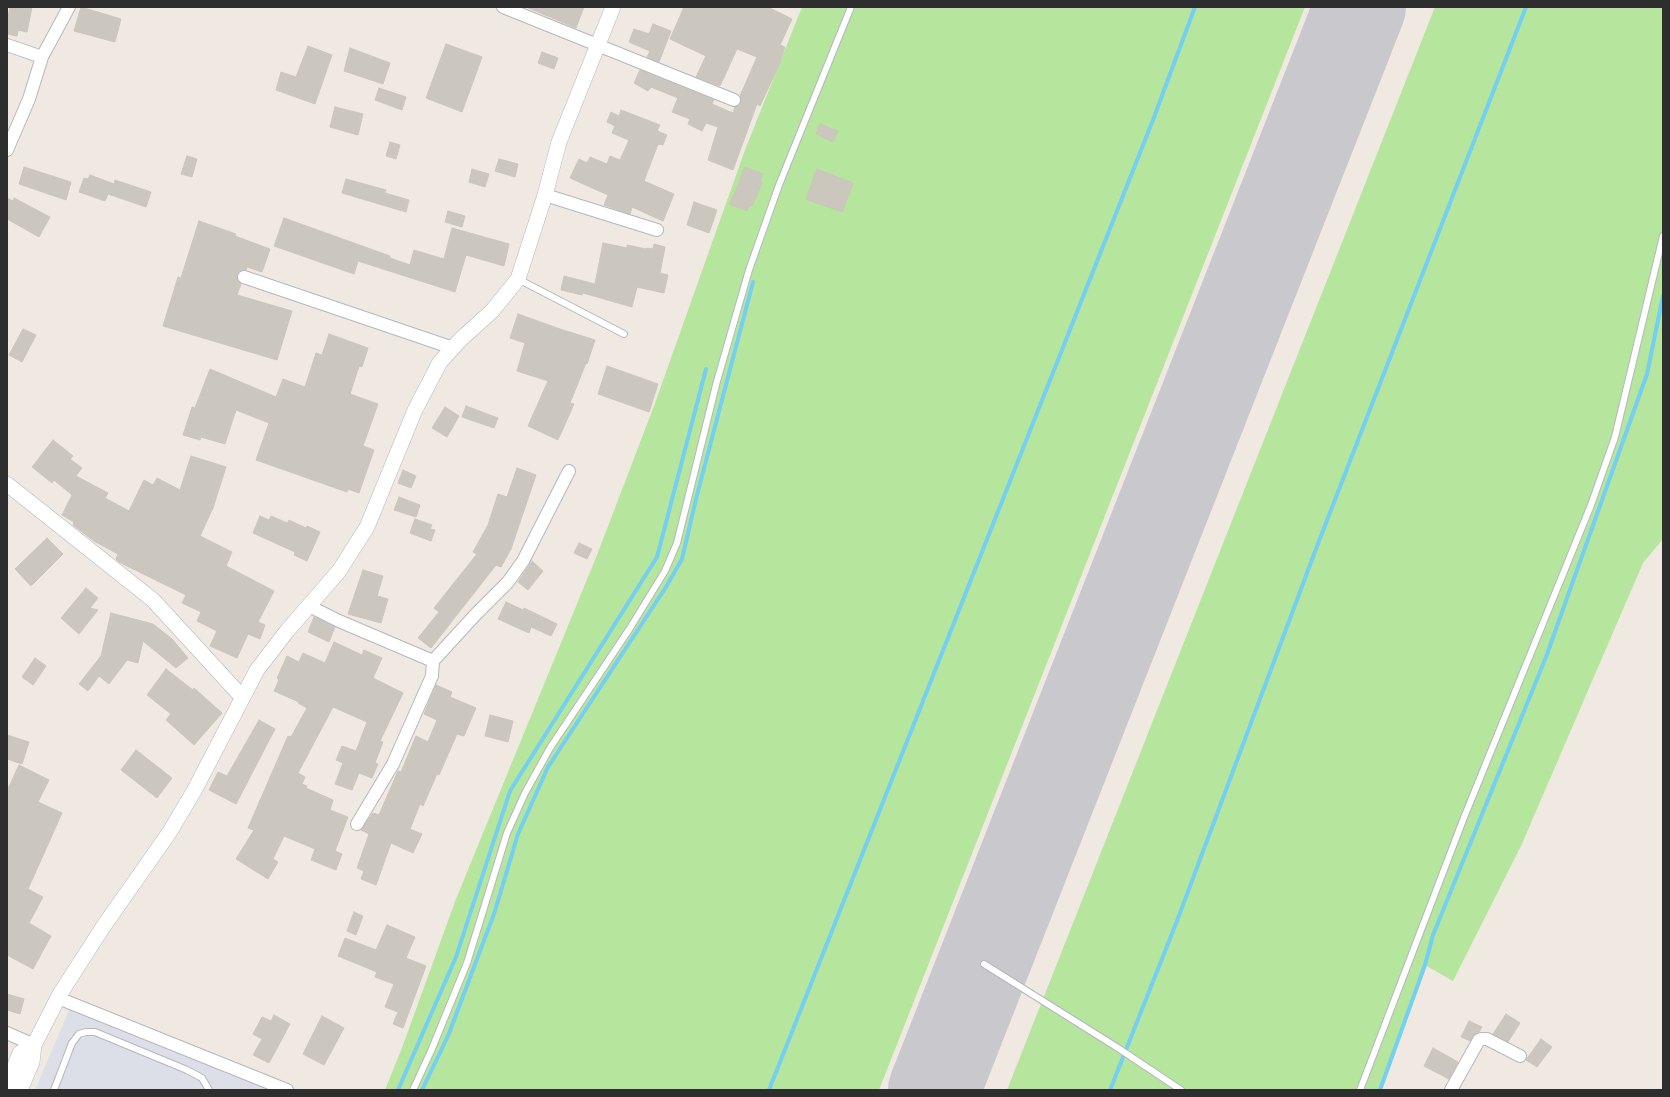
<!DOCTYPE html>
<style>
body{margin:0}
#map{position:relative;width:1670px;height:1097px;overflow:hidden;background:#efe9e1;font-family:Rubik,sans-serif}
canvas{display:block}
.frame{position:absolute;inset:0;border:8px solid #2e2e2e;pointer-events:none}
</style>
<div id="map">
<canvas width="1670" height="1097"></canvas>
<div class="frame"></div>
</div>
<script>
const g = document.querySelector('canvas').getContext('2d');
g.lineJoin = 'round';
function fill(path, color) {
  g.fillStyle = color;
  g.fill(path, 'evenodd');
}
function toPath(rows) {
  const path = new Path2D();
  for (const r of rows) {
    path.moveTo(r[0], r[1]);
    for (let i = 2; i < r.length; i += 2) path.lineTo(r[i], r[i + 1]);
  }
  return path;
}
function strokePath(path, color, width, dash) {
  g.strokeStyle = color;
  g.lineWidth = width;
  g.lineCap = dash ? 'butt' : 'round';
  g.setLineDash(dash || []);
  g.stroke(path);
}
fill(toPath([
 [70,1008,276,1090,35,1090]
]), '#dcdee8');
fill(toPath([
 [802,7,1305,7,879,1090,385,1090,402,1048,456,899,597,555,654,406,745,150],
 [1435,7,1663,7,1663,539,1643,563,1521,846,1453,981,1425,965,1380,1090,1007,1090]
]), '#b6e59e');
strokePath(toPath([
 [398,1090,456,957,510,791,657,557,706,369],
 [422,1090,448,1036,494,914,518,834,548,767,666,587,682,559,697,495,753,282],
 [769,1090,1153,120,1195,7],
 [1110,1090,1177,921,1319,541,1526,7],
 [1380,1090,1425,965,1433,935,1546,657,1647,374,1663,296]
]), '#75cff0', 4);
strokePath(toPath([
 [934,1090,1360,7]
]), '#c9c8cc', 92);
const building = toPath([
 [10,7,32,7,27,32,18,30,17,36,7,34,7,22,10,7],
 [81,7,121,19,115,42,74,31,81,7],
 [526,7,584,7,576,28,526,7],
 [684,7,768,7,792,19,780,45,785,47,779,65,760,106,757,104,733,170,708,160,718,127,706,123,702,131,688,124,690,119,672,112,678,98,651,87,648,91,634,83,640,70,714,100,712,104,733,113,735,107,741,103,740,96,757,57,737,49,720,86,696,77,706,56,670,39,684,7],
 [653,24,671,31,659,62,647,57,650,51,629,42,634,29,649,34,653,24],
 [446,44,482,57,462,112,426,98,446,44],
 [308,46,332,55,315,104,276,90,281,72,296,77,308,46],
 [350,48,390,63,383,84,344,71,350,48],
 [542,52,558,58,554,69,538,63,542,52],
 [379,88,406,97,402,110,375,100,379,88],
 [335,107,363,114,358,135,330,127,335,107],
 [621,110,660,125,657,131,667,135,663,145,658,144,644,181,674,194,663,221,632,207,630,214,604,205,608,195,570,178,579,159,587,163,590,157,607,164,610,156,620,160,629,140,612,133,615,126,607,122,611,112,619,116,621,110],
 [820,124,838,131,833,142,816,134,820,124],
 [390,142,400,145,396,159,386,156,390,142],
 [187,156,197,159,192,177,181,174,187,156],
 [499,159,518,164,515,177,495,171,499,159],
 [24,167,71,182,66,200,19,184,24,167],
 [745,167,763,174,760,182,762,183,759,190,752,206,749,205,747,211,730,204,745,167],
 [472,169,489,174,485,187,469,182,472,169],
 [817,169,853,183,842,212,806,199,817,169],
 [90,175,114,184,115,180,151,192,146,207,108,194,105,201,79,192,84,178,88,179,90,175],
 [346,179,386,190,385,193,409,200,406,212,342,193,346,179],
 [7,198,13,201,14,198,50,217,39,237,7,219,7,198],
 [694,202,717,210,709,233,687,225,694,202],
 [448,211,465,216,462,227,445,222,448,211],
 [284,218,390,256,390,258,410,265,414,250,444,259,452,228,509,244,504,266,466,255,455,292,358,261,354,274,274,246,284,218],
 [199,221,236,234,235,236,270,249,262,272,247,267,246,270,239,272,237,279,241,284,237,295,292,311,277,360,163,326,178,277,181,278,199,221],
 [603,243,627,248,627,245,646,249,647,248,653,249,654,244,665,247,660,273,668,275,664,293,637,287,632,307,583,293,582,295,561,290,564,276,595,284,603,243],
 [518,314,560,329,595,340,587,364,586,363,570,403,574,404,558,440,528,426,548,381,517,371,525,343,510,338,518,314],
 [23,329,36,335,22,362,9,355,23,329],
 [329,334,368,348,362,367,359,366,350,394,378,404,363,446,374,450,359,493,348,489,347,492,256,460,269,423,236,410,225,444,201,437,200,440,183,435,192,407,195,408,210,369,276,397,283,379,305,387,316,353,322,355,329,334],
 [607,366,658,384,649,412,598,394,607,366],
 [466,406,498,418,494,428,462,417,466,406],
 [445,407,459,416,447,437,432,428,445,407],
 [53,440,73,456,70,459,82,468,76,476,108,493,105,498,129,511,144,480,153,485,157,478,180,490,191,456,226,467,213,508,200,536,232,552,226,566,274,591,258,622,265,625,260,639,248,634,237,658,210,646,217,631,197,621,201,612,182,603,186,595,119,562,116,559,118,554,94,541,73,525,74,522,62,515,72,495,54,480,52,483,32,467,53,440],
 [517,468,536,475,511,549,501,567,496,565,431,648,418,638,439,612,434,608,477,554,473,552,488,525,498,494,507,497,517,468],
 [403,470,416,476,411,488,398,483,403,470],
 [399,497,420,505,416,517,394,510,399,497],
 [260,516,269,520,271,516,287,523,289,520,306,528,307,526,320,532,307,561,294,555,295,552,253,533,260,516],
 [415,519,432,525,430,529,435,530,431,541,410,533,415,519],
 [47,538,63,554,31,586,15,569,47,538],
 [579,543,592,549,587,559,574,553,579,543],
 [532,561,543,571,528,590,518,582,532,561],
 [363,570,383,576,377,596,388,599,381,623,348,614,363,570],
 [86,588,98,598,90,608,98,610,79,634,61,618,86,588],
 [506,602,523,610,524,608,557,624,551,636,531,627,529,633,498,619,506,602],
 [111,613,153,624,172,639,188,658,176,668,143,641,138,663,127,660,109,684,99,676,88,691,79,684,101,656,111,613],
 [314,617,335,627,329,642,308,632,314,617],
 [334,642,362,655,364,650,382,658,373,678,403,693,380,741,383,742,375,763,378,764,372,778,359,773,352,790,335,784,343,763,336,760,342,746,356,751,367,722,333,707,298,773,305,777,302,784,307,786,306,788,333,800,330,810,348,817,335,851,342,854,336,870,311,860,315,849,284,836,273,859,278,862,268,879,236,859,254,830,248,828,288,736,291,737,307,708,298,703,299,702,274,691,279,680,277,678,287,656,299,662,303,653,325,663,334,642],
 [35,658,46,666,33,685,22,677,35,658],
 [166,669,193,690,194,688,222,713,194,745,166,720,171,714,147,695,166,669],
 [436,685,452,692,450,697,476,708,464,736,457,734,439,775,437,774,423,806,420,804,410,829,422,834,413,853,391,843,376,885,361,879,364,871,357,868,369,834,361,830,373,813,379,815,398,771,401,772,416,736,428,742,437,720,424,714,436,685],
 [490,715,513,721,508,742,485,736,490,715],
 [259,720,275,729,236,804,209,790,218,772,227,776,259,720],
 [7,735,29,742,22,764,7,759,7,735],
 [136,750,172,778,157,798,121,770,136,750],
 [19,765,49,780,38,802,62,813,28,889,43,897,29,923,51,936,33,969,7,955,7,791,19,765],
 [354,912,363,916,356,935,347,931,354,912],
 [387,925,415,937,406,958,426,966,403,1028,393,1024,398,1012,385,1007,394,984,375,977,377,972,338,956,345,938,376,950,387,925],
 [7,994,24,999,20,1014,7,1010,7,994],
 [1506,1014,1520,1023,1508,1042,1493,1034,1506,1014],
 [274,1015,290,1024,269,1063,253,1055,262,1039,253,1034,262,1017,271,1021,274,1015],
 [322,1016,344,1028,324,1065,303,1054,322,1016],
 [1469,1021,1482,1027,1479,1032,1473,1036,1470,1041,1461,1037,1469,1021],
 [1541,1039,1552,1047,1537,1067,1526,1060,1541,1039],
 [1433,1048,1458,1062,1449,1079,1424,1066,1433,1048]
]);
fill(building, '#cbc7bf');
strokePath(building, '#cbc5ba', 1);
const service = toPath([
 [518,279,624,334],
 [984,964,1118,1048,1181,1090],
 [54,1090,72,1043,79,1034,86,1032,95,1032,187,1070,202,1078,209,1090],
 [413,1090,431,1051,467,963,507,833,525,793,550,748,630,628,665,571,677,543,717,381,749,270,779,185,851,7],
 [1360,1090,1463,820,1591,505,1615,437,1663,236]
]);
const minor = toPath([
 [503,7,734,100],
 [7,45,42,57],
 [7,150,29,99,42,57,69,7],
 [545,195,657,230],
 [244,277,453,348],
 [309,606,339,621,433,661],
 [357,824,393,764,432,676,433,661,476,614,508,582,523,561,569,471],
 [58,998,287,1090],
 [7,1033,34,1045],
 [1451,1090,1479,1040,1482,1039,1487,1039,1520,1056]
]);
const tertiary = toPath([
 [7,484,153,600,242,697],
 [7,1085,20,1053,34,1045],
 [20,1090,32,1062,34,1045,60,994,103,927,169,833,194,791,257,670,287,631,339,571,367,527,415,410,440,362,460,340,492,311,518,279,545,195,559,142,613,7]
]);
strokePath(service, '#b4b7c1', 8);
strokePath(minor, '#b4b7c1', 14);
strokePath(tertiary, '#b4b7c1', 16);
strokePath(service, '#fff', 6);
strokePath(minor, '#fff', 12);
strokePath(tertiary, '#fff', 15);
</script>
